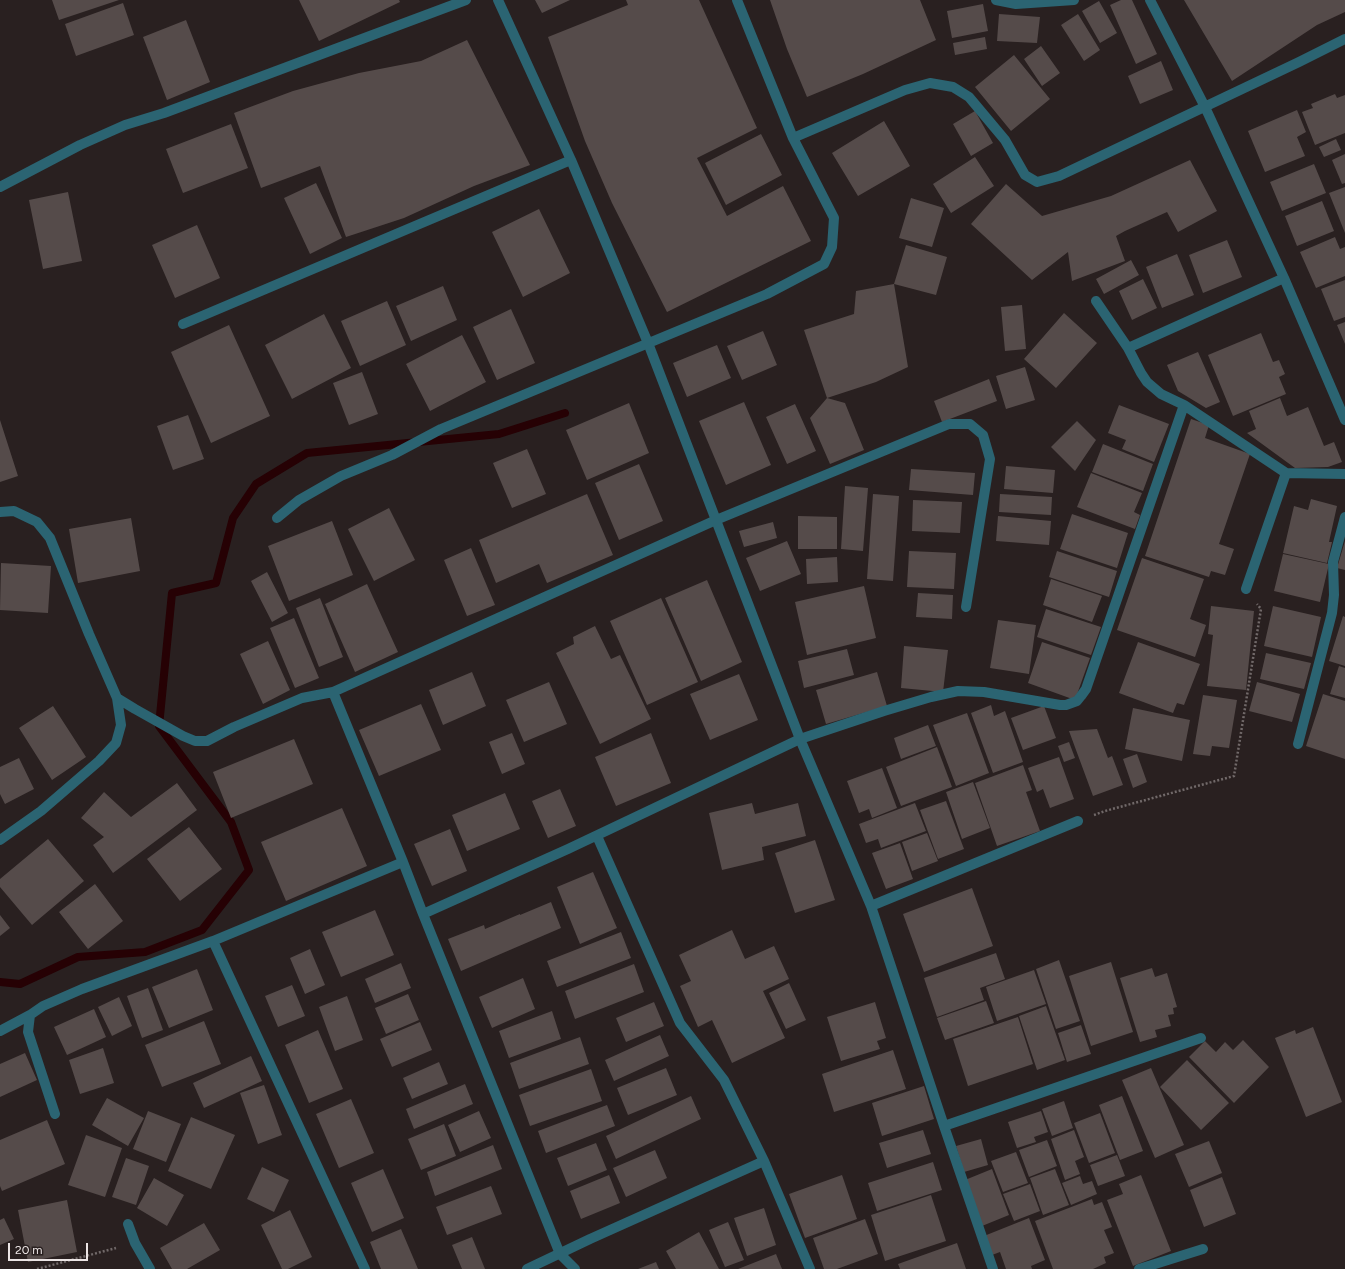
<!DOCTYPE html>
<style>
body{margin:0}
#map{position:relative;width:1345px;height:1269px;overflow:hidden;background:#292020;font-family:Figtree,sans-serif}
canvas{display:block}
.scale{position:absolute;left:8px;top:1243px;width:80px;height:18px;box-sizing:border-box;border:2px solid #ece5e5;border-top:0;padding-left:5px;font-size:12px;line-height:14px;white-space:nowrap;color:#ece5e5;-webkit-text-stroke:3px #292020;paint-order:stroke}
</style>
<div id="map">
<canvas width="1345" height="1269"></canvas>
<div class="scale">20 m</div>
</div>
<script>
const g = document.querySelector('canvas').getContext('2d');
g.lineJoin = 'round';
function toPath(rows) {
  const path = new Path2D();
  for (const r of rows) {
    path.moveTo(r[0], r[1]);
    for (let i = 2; i < r.length; i += 2) path.lineTo(r[i], r[i + 1]);
  }
  return path;
}
function strokePath(path, color, width, dash) {
  g.strokeStyle = color;
  g.lineWidth = width;
  g.lineCap = dash ? 'butt' : 'round';
  g.setLineDash(dash || []);
  g.stroke(path);
}
function fill(path, color) {
  g.fillStyle = color;
  g.fill(path, 'evenodd');
}
strokePath(toPath([
 [0,982,20,984,78,957,145,952,202,930,249,870,231,822,159,726,172,593,216,583,233,518,256,484,307,453,499,434,565,413]
]), '#260104', 8);
fill(toPath([
 [52,0,119,0,59,20],
 [299,0,399,0,400,2,319,41],
 [535,0,570,0,542,13],
 [626,0,699,0,757,128,697,158,727,216,783,186,811,241,667,312,612,203,585,141,548,37,628,5],
 [770,0,920,0,936,40,863,74,807,97,787,49],
 [1121,0,1132,0,1157,54,1136,64,1110,5],
 [1184,0,1345,0,1345,12,1317,25,1232,81],
 [1099,1,1117,33,1100,43,1082,11],
 [123,3,134,35,76,56,65,24],
 [983,4,988,31,952,38,947,11],
 [999,14,1040,17,1037,43,997,41],
 [1078,14,1100,50,1084,61,1061,25],
 [186,20,210,82,167,100,143,37],
 [985,37,987,49,955,55,953,43],
 [467,40,530,165,474,186,404,218,346,237,320,166,261,188,234,113,293,91,359,73,421,61],
 [1041,46,1060,73,1042,86,1024,59],
 [1014,55,1050,99,1011,131,975,87],
 [1161,61,1173,90,1140,104,1128,76],
 [1335,94,1337,98,1345,95,1345,133,1315,145,1302,112,1313,108,1311,104],
 [1297,110,1306,132,1297,137,1305,156,1265,172,1248,131],
 [975,111,993,143,971,156,953,124],
 [884,121,910,166,858,196,832,153],
 [231,124,248,168,183,193,166,149],
 [761,134,782,175,726,205,705,163],
 [1336,139,1341,150,1324,157,1319,147],
 [1345,154,1345,183,1342,184,1332,160],
 [975,157,994,186,951,213,933,184],
 [1190,160,1217,211,1178,232,1167,212,1125,231,1116,236,1125,261,1072,281,1068,252,1032,280,971,224,1006,184,1042,216,1111,196],
 [1314,164,1326,193,1282,211,1270,182],
 [316,183,342,238,310,254,284,198],
 [1345,187,1345,233,1329,193],
 [68,192,82,261,43,269,29,200],
 [911,198,944,208,932,247,899,238],
 [1322,201,1334,231,1297,246,1285,216],
 [539,209,570,273,523,297,492,232],
 [197,225,220,278,175,298,152,245],
 [1335,237,1340,249,1345,247,1345,276,1316,288,1300,252],
 [1227,240,1242,277,1203,293,1189,255],
 [906,245,947,257,936,295,894,284],
 [1177,254,1194,295,1162,308,1146,267],
 [1131,260,1139,275,1104,294,1096,279],
 [1143,279,1157,308,1132,320,1119,291],
 [1345,280,1345,317,1334,321,1321,289],
 [894,284,908,367,876,382,827,398,845,403,864,450,830,464,810,418,827,398,804,330,854,314,856,291],
 [443,286,457,320,411,341,396,306],
 [387,301,406,345,360,366,341,321],
 [1022,305,1026,349,1005,351,1001,307],
 [511,309,535,363,497,380,473,327],
 [1064,313,1097,343,1056,388,1024,359],
 [324,314,351,368,292,399,265,345],
 [1345,322,1345,344,1337,325],
 [229,325,270,416,211,443,171,352],
 [763,331,777,365,742,380,727,346],
 [1261,333,1273,362,1279,360,1285,374,1279,377,1286,394,1233,416,1208,355],
 [462,335,486,382,430,411,406,364],
 [717,345,731,378,687,397,673,363],
 [1198,352,1220,402,1206,408,1178,391,1167,365],
 [1025,367,1035,400,1006,409,996,376],
 [362,372,378,414,349,425,333,383],
 [989,379,997,401,942,422,934,401],
 [1280,398,1287,416,1308,407,1324,446,1334,442,1342,462,1328,467,1295,468,1247,433,1256,429,1249,411],
 [744,402,771,465,726,485,699,421],
 [629,403,649,453,587,480,566,430],
 [795,404,816,451,787,464,766,417],
 [1119,405,1169,424,1154,462,1122,449,1126,440,1108,433],
 [188,415,204,459,173,470,157,426],
 [1191,419,1209,425,1205,438,1250,454,1219,544,1234,549,1225,575,1211,571,1209,577,1145,556],
 [0,420,18,476,0,482],
 [1077,421,1096,440,1075,471,1051,447],
 [1103,444,1153,464,1143,491,1092,472],
 [527,449,546,494,512,508,493,463],
 [639,464,663,521,619,540,595,483],
 [1006,466,1055,470,1053,493,1004,489],
 [911,469,975,473,973,495,909,490],
 [1091,473,1142,493,1134,512,1140,515,1135,529,1077,507],
 [845,486,868,488,863,551,841,549],
 [587,494,613,555,547,583,539,564,496,583,479,540],
 [873,494,899,496,893,581,867,579],
 [1000,494,1052,497,1051,515,999,512],
 [1311,499,1337,506,1329,542,1332,542,1327,563,1283,553,1294,506,1308,510],
 [913,500,962,502,960,533,912,531],
 [389,508,415,560,374,581,348,529],
 [1072,514,1128,533,1117,568,1060,549],
 [798,516,837,517,837,549,798,549],
 [998,516,1051,521,1049,545,996,541],
 [131,518,140,571,78,583,69,529],
 [332,521,353,575,289,601,268,546],
 [773,522,777,538,744,547,739,531],
 [787,541,801,574,760,591,746,558],
 [1345,541,1345,570,1337,568],
 [471,548,495,605,467,616,444,560],
 [909,551,956,553,954,589,907,587],
 [1057,551,1117,571,1109,597,1049,577],
 [1283,554,1329,564,1320,602,1274,591],
 [837,557,838,582,807,584,806,559],
 [1142,558,1204,579,1190,619,1206,625,1195,657,1117,630],
 [1,563,51,566,48,613,0,610],
 [267,572,288,613,272,622,251,581],
 [1051,579,1102,596,1092,622,1043,605],
 [707,580,742,662,701,681,665,598],
 [367,584,398,652,355,672,325,604],
 [864,586,876,638,807,655,795,602],
 [918,593,953,595,952,619,916,617],
 [320,598,343,657,319,667,296,608],
 [661,598,698,682,647,705,610,621],
 [1211,606,1254,611,1246,690,1207,686,1213,635,1208,634],
 [1273,606,1321,617,1312,657,1264,646],
 [1046,609,1101,627,1091,655,1037,637],
 [1343,616,1345,617,1345,666,1329,661],
 [294,618,319,678,295,688,270,628],
 [998,620,1036,625,1029,674,990,668],
 [595,626,611,659,620,655,651,719,600,744,556,653,574,644,573,637],
 [268,641,290,690,263,704,240,654],
 [1042,642,1090,658,1075,700,1028,683],
 [1138,642,1200,664,1184,705,1177,703,1173,713,1119,693],
 [904,646,948,650,943,692,901,688],
 [847,649,854,675,804,688,798,661],
 [1266,653,1311,663,1304,689,1260,679],
 [1339,666,1345,668,1345,698,1330,694],
 [472,672,486,706,443,725,429,690],
 [877,672,887,706,826,724,816,690],
 [739,674,758,720,710,740,690,694],
 [549,682,567,724,524,742,506,700],
 [1257,682,1300,694,1292,722,1249,711],
 [1323,694,1345,701,1345,759,1306,746],
 [1203,695,1237,700,1229,748,1212,746,1210,756,1193,754],
 [421,704,441,750,379,776,359,730],
 [991,705,994,716,1005,711,1023,762,993,773,971,713],
 [53,706,86,757,52,780,19,728],
 [1044,706,1056,738,1023,750,1011,718],
 [1133,708,1190,720,1182,761,1125,749],
 [967,713,989,773,956,786,933,725],
 [928,725,936,746,901,759,894,738],
 [1097,729,1108,758,1112,756,1123,785,1093,796,1069,731],
 [512,733,525,764,502,774,489,742],
 [651,733,671,783,616,806,595,757],
 [294,739,313,784,231,818,213,772],
 [1069,742,1075,758,1064,762,1058,746],
 [937,747,952,787,901,806,886,767],
 [1137,754,1147,782,1133,788,1123,759],
 [1059,757,1074,799,1050,808,1043,789,1037,792,1028,768],
 [19,758,34,789,5,804,0,794,0,767],
 [1023,765,1032,790,1026,792,1040,831,997,846,975,783],
 [882,768,897,808,872,818,869,809,859,813,847,781],
 [973,782,990,828,962,839,946,792],
 [177,783,197,810,113,873,93,845,104,837,81,818,104,792,131,817],
 [560,789,576,826,548,838,532,801],
 [505,793,520,829,467,851,452,815],
 [946,801,964,849,938,859,920,810],
 [752,803,755,814,798,803,806,836,762,847,764,860,722,870,709,813],
 [915,803,926,831,881,848,878,839,866,843,859,824],
 [342,808,367,866,286,901,261,842],
 [189,827,222,869,180,901,147,859],
 [450,829,467,871,432,886,414,844],
 [927,833,938,861,912,871,902,842],
 [48,839,84,881,32,925,0,887,0,879],
 [815,840,835,900,795,913,775,853],
 [900,843,913,879,886,889,872,853],
 [593,872,617,928,580,944,557,887],
 [95,884,123,921,88,949,59,912],
 [972,888,993,946,924,972,903,914],
 [551,902,561,928,461,971,448,939,484,925,485,929,520,914,520,915],
 [375,910,394,955,341,977,322,932],
 [0,915,10,928,0,936],
 [732,930,745,959,774,946,789,979,763,991,785,1038,732,1063,712,1020,698,1027,680,986,691,981,679,955],
 [621,932,631,958,557,987,547,961],
 [310,949,325,985,305,994,290,958],
 [996,953,1005,979,980,988,984,1000,937,1017,924,978],
 [1059,960,1080,1021,1056,1029,1036,969],
 [1111,962,1133,1032,1091,1046,1069,976],
 [401,963,411,988,375,1003,365,979],
 [634,964,644,992,575,1019,565,991],
 [1152,968,1155,977,1167,973,1177,1007,1173,1008,1174,1014,1168,1015,1171,1026,1155,1030,1157,1037,1140,1042,1120,978],
 [197,969,213,1010,169,1028,152,987],
 [1034,970,1046,1004,997,1021,986,987],
 [523,978,535,1009,492,1028,479,997],
 [789,983,806,1020,786,1029,769,993],
 [292,985,305,1016,278,1027,265,996],
 [148,988,163,1030,142,1038,127,996],
 [408,994,419,1020,386,1034,375,1008],
 [347,996,363,1040,335,1051,319,1007],
 [119,997,132,1026,112,1036,98,1007],
 [986,1001,994,1023,945,1040,937,1018],
 [654,1002,664,1026,626,1042,616,1018],
 [875,1002,886,1038,877,1041,880,1049,841,1061,827,1017],
 [1046,1006,1065,1060,1037,1070,1019,1016],
 [94,1009,106,1037,67,1055,54,1027],
 [552,1011,561,1039,509,1058,499,1031],
 [1018,1017,1033,1064,968,1086,953,1039],
 [204,1021,221,1064,162,1087,145,1045],
 [420,1022,432,1050,392,1067,380,1039],
 [1081,1025,1091,1054,1067,1062,1058,1033],
 [1313,1027,1342,1102,1306,1117,1275,1038,1295,1030,1296,1034],
 [318,1030,343,1089,309,1103,285,1045],
 [660,1035,669,1056,614,1081,605,1060],
 [580,1037,589,1064,519,1089,510,1063],
 [1243,1040,1269,1067,1234,1103,1189,1057,1205,1041,1216,1052,1225,1042,1233,1050],
 [103,1048,114,1083,80,1094,69,1060],
 [893,1050,906,1089,834,1112,822,1074],
 [25,1053,37,1080,0,1097,0,1064],
 [251,1056,262,1081,204,1108,193,1083],
 [1187,1060,1229,1103,1201,1130,1160,1087],
 [439,1062,448,1084,412,1099,403,1078],
 [666,1068,677,1095,628,1115,617,1088],
 [1151,1068,1184,1145,1155,1158,1122,1080],
 [591,1069,602,1101,530,1126,519,1095],
 [465,1084,473,1104,414,1129,406,1109],
 [264,1085,282,1135,258,1144,240,1093],
 [924,1086,934,1119,882,1136,872,1103],
 [691,1096,701,1119,616,1159,606,1136],
 [1122,1096,1143,1151,1120,1160,1099,1105],
 [107,1098,144,1118,128,1146,92,1125],
 [351,1099,374,1153,339,1168,316,1114],
 [1064,1101,1073,1128,1052,1136,1042,1109],
 [607,1105,615,1126,546,1153,538,1131],
 [148,1111,181,1124,166,1162,133,1149],
 [479,1111,491,1138,460,1152,448,1125],
 [1041,1111,1048,1132,1034,1137,1036,1142,1017,1148,1008,1122],
 [1100,1113,1115,1153,1089,1163,1074,1123],
 [191,1117,235,1135,211,1189,168,1171],
 [47,1120,65,1164,2,1191,0,1186,0,1140],
 [444,1124,456,1156,421,1170,408,1139],
 [923,1130,931,1154,887,1168,879,1143],
 [1074,1130,1084,1157,1075,1161,1080,1174,1065,1180,1051,1139],
 [86,1135,122,1148,105,1197,68,1185],
 [981,1139,988,1165,964,1172,956,1146],
 [1047,1140,1057,1166,1029,1177,1019,1150],
 [1209,1141,1222,1173,1189,1187,1175,1154],
 [596,1143,607,1170,568,1186,557,1158],
 [493,1145,502,1169,435,1196,427,1172],
 [655,1150,667,1178,626,1197,613,1168],
 [1016,1152,1028,1183,1003,1192,991,1161],
 [1117,1155,1125,1176,1098,1186,1090,1165],
 [126,1158,149,1166,136,1205,112,1197],
 [933,1162,942,1190,877,1211,868,1183],
 [262,1167,289,1180,274,1212,247,1199],
 [383,1169,404,1218,372,1232,351,1183],
 [992,1169,1009,1215,982,1226,965,1180],
 [1055,1169,1069,1205,1043,1215,1030,1178],
 [609,1175,620,1203,581,1219,570,1191],
 [842,1175,857,1219,805,1238,789,1194],
 [1141,1175,1171,1251,1133,1266,1107,1200,1123,1194,1119,1184],
 [1080,1176,1083,1184,1092,1181,1097,1194,1071,1205,1062,1183],
 [1222,1177,1236,1214,1204,1227,1190,1190],
 [154,1178,184,1195,167,1226,137,1208],
 [1030,1184,1040,1211,1014,1221,1003,1194],
 [491,1186,502,1214,447,1235,436,1207],
 [931,1195,946,1241,885,1261,871,1215],
 [1092,1199,1094,1205,1102,1202,1112,1227,1104,1230,1114,1253,1104,1257,1106,1263,1093,1269,1053,1269,1035,1221],
 [67,1200,77,1252,28,1262,18,1210],
 [764,1208,776,1245,747,1256,734,1218],
 [290,1210,312,1257,288,1269,282,1269,261,1225],
 [4,1218,14,1239,0,1245,0,1220],
 [1029,1218,1045,1260,1031,1266,1032,1269,1006,1269,1000,1252,992,1255,984,1236],
 [865,1219,878,1254,837,1269,824,1269,813,1238],
 [728,1222,744,1260,725,1267,709,1230],
 [204,1223,220,1250,187,1269,172,1269,160,1248],
 [401,1229,418,1269,381,1269,370,1242],
 [699,1232,719,1269,676,1269,666,1251],
 [472,1237,485,1269,462,1269,452,1245],
 [957,1243,966,1269,900,1269,898,1264],
 [776,1254,782,1269,738,1269],
 [656,1262,659,1269,638,1269]
]), '#554b4a');
strokePath(toPath([
 [1094,815,1105,811,1234,776,1261,609,1257,604],
 [37,1269,116,1248]
]), '#716969', 2.5, [2, 2]);
strokePath(toPath([
 [498,0,571,160,648,343,800,739,871,906,944,1126,993,1269],
 [996,0,1016,4,1074,0],
 [1150,0,1205,107,1284,278,1345,420],
 [793,138,905,90,930,83,953,87,969,97,1005,140,1025,175,1037,182,1059,176,1299,62,1345,39],
 [0,187,80,145,125,125,164,113,466,0],
 [1284,278,1128,348,1141,373,1147,382,1161,394,1184,405,1286,473,1345,474],
 [1096,301,1128,348],
 [183,324,571,160],
 [0,512,14,511,37,522,50,538,89,634,117,698,121,725,116,743,99,761,41,811,0,840],
 [277,518,299,500,341,476,392,455,441,429,767,294,824,264,832,247,834,218,793,138,737,0],
 [1246,589,1286,473],
 [117,698,135,709,183,736,195,741,207,741,234,727,302,698,333,692],
 [1298,744,1332,613,1334,595,1333,562,1345,517],
 [403,862,423,914,568,849,800,739,884,711,931,697,958,691,984,692,1060,705,1066,705,1077,701,1081,696,1086,689,1184,405],
 [871,906,1078,821],
 [423,914,560,1254,575,1269],
 [213,941,365,1269],
 [0,1031,30,1015],
 [55,1114,28,1032,30,1015,43,1006,82,989,213,941,403,862,333,692,716,520,949,424,970,424,983,435,990,459,966,607],
 [944,1126,1201,1038],
 [764,1161,810,1269],
 [128,1224,135,1243,150,1269],
 [527,1269,590,1239,764,1161,724,1080,680,1023,597,836],
 [1139,1269,1203,1249]
]), '#2b6472', 10);
</script>
